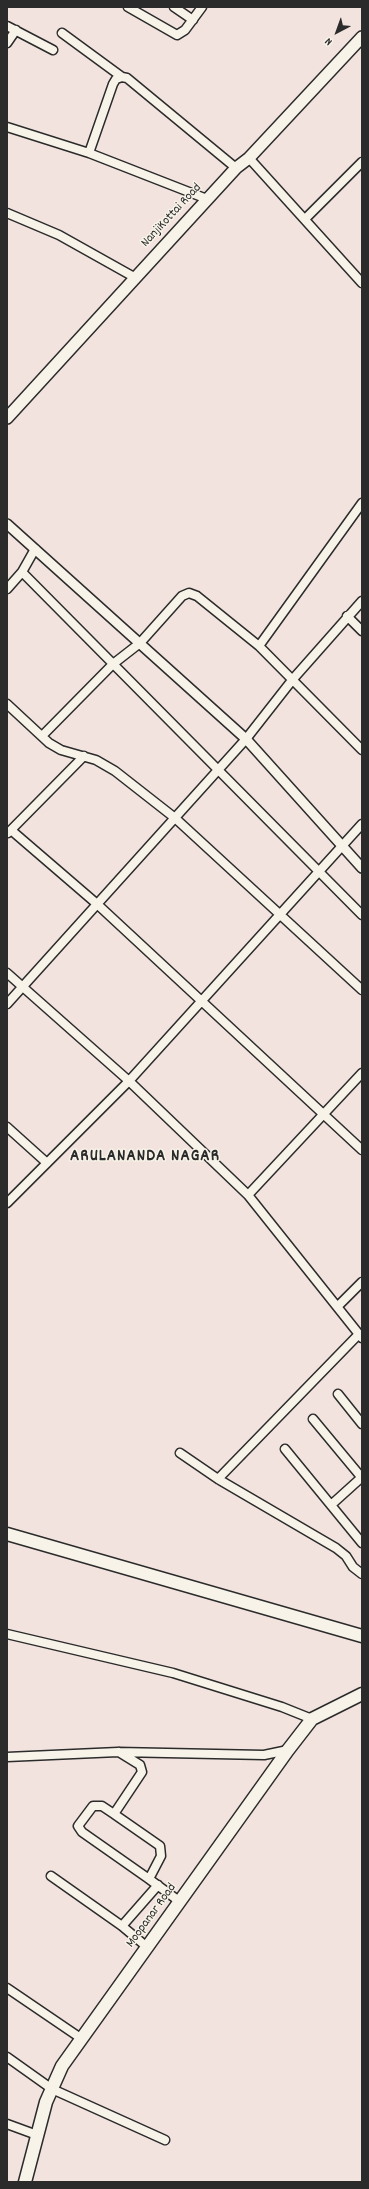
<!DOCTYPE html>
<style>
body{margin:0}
#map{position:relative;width:369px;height:2189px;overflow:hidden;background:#f2e3de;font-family:Dekko,sans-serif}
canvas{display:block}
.frame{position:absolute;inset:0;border:8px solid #2b2b2b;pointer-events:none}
.north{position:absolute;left:317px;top:12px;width:40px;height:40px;-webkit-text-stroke:3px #f7f3e8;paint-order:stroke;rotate:221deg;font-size:11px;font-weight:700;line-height:16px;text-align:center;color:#2b2b2b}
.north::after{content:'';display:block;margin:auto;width:14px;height:18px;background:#2b2b2b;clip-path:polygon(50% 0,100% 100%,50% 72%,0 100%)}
</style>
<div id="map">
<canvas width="369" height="2189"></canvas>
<div class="frame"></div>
<div class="north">N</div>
</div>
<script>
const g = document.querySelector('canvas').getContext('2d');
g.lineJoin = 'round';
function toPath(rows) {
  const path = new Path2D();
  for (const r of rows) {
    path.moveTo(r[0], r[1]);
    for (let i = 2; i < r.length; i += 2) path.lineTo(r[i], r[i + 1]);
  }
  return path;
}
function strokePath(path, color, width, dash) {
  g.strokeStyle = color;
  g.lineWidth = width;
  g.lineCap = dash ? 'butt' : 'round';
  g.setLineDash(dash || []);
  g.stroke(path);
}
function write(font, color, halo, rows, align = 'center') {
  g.font = font + ' Dekko,sans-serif';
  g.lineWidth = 3;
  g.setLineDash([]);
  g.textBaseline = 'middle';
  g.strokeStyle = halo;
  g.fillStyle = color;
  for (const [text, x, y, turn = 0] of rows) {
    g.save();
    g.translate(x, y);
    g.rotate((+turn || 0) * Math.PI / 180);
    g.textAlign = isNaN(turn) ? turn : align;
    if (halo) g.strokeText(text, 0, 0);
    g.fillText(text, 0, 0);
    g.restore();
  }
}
const minor = toPath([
 [128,7,177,35,185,30,202,7],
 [174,7,193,20],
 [7,26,53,50],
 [62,33,122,77],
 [7,43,16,30],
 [7,127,89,153,207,199],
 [89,153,113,84,116,79,122,77,127,78,236,168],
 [249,158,362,283],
 [7,213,59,235,134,277],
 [305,219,362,162],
 [22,572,362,915],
 [7,589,22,572,35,549],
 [347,616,362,631],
 [259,646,362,503],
 [7,704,49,743,61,750,96,760,115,771,175,818,362,990],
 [42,736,113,664,140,643,182,596,189,593,197,596,259,646,362,750],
 [11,830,97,904,362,1150],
 [8,833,84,756],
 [7,973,129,1081,248,1195,362,1338],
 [7,1004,246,739,293,679,362,601],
 [7,1127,47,1163],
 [248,1195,362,1073],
 [7,1203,129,1081,362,824],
 [338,1306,362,1282],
 [338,1394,362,1424],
 [313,1419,362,1478],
 [285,1449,362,1543],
 [180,1453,218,1479,336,1548,346,1556,353,1567,362,1574],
 [218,1479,359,1334],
 [331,1505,362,1477],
 [7,1634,173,1673,282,1707,312,1719],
 [119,1752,140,1765,142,1772,114,1814,160,1846,161,1856,149,1879,179,1901],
 [7,1757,118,1752,264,1755,288,1750],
 [114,1814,102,1806,93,1806,78,1826,82,1832,149,1879],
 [51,1876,122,1926,147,1947],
 [122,1926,158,1885],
 [7,1988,82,2039],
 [7,2057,52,2089,165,2140],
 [7,2124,37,2135]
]);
const tertiary = toPath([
 [7,524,246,739,362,868]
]);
const secondary = toPath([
 [7,418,236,168,249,158,362,37]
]);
const primary = toPath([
 [7,1534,362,1636],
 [25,2182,46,2102,62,2066,288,1750,312,1719,362,1694]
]);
strokePath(minor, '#2b2b2b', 11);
strokePath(tertiary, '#2b2b2b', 12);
strokePath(secondary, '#2b2b2b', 14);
strokePath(primary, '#2b2b2b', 15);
strokePath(minor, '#f7f3e8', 8);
strokePath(tertiary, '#f7f3e8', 9);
strokePath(secondary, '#f7f3e8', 11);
strokePath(primary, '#f7f3e8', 12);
write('13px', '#2b2b2b', '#f7f3e8', [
 ["NanjiKottai Road",172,216,-47],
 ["Moopanar Road",152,1916,-54]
]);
g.letterSpacing = '1px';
write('bold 17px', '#2b2b2b', '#f7f3e8', [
 ["ARULANANDA NAGAR",145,1158]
]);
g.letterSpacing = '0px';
</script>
